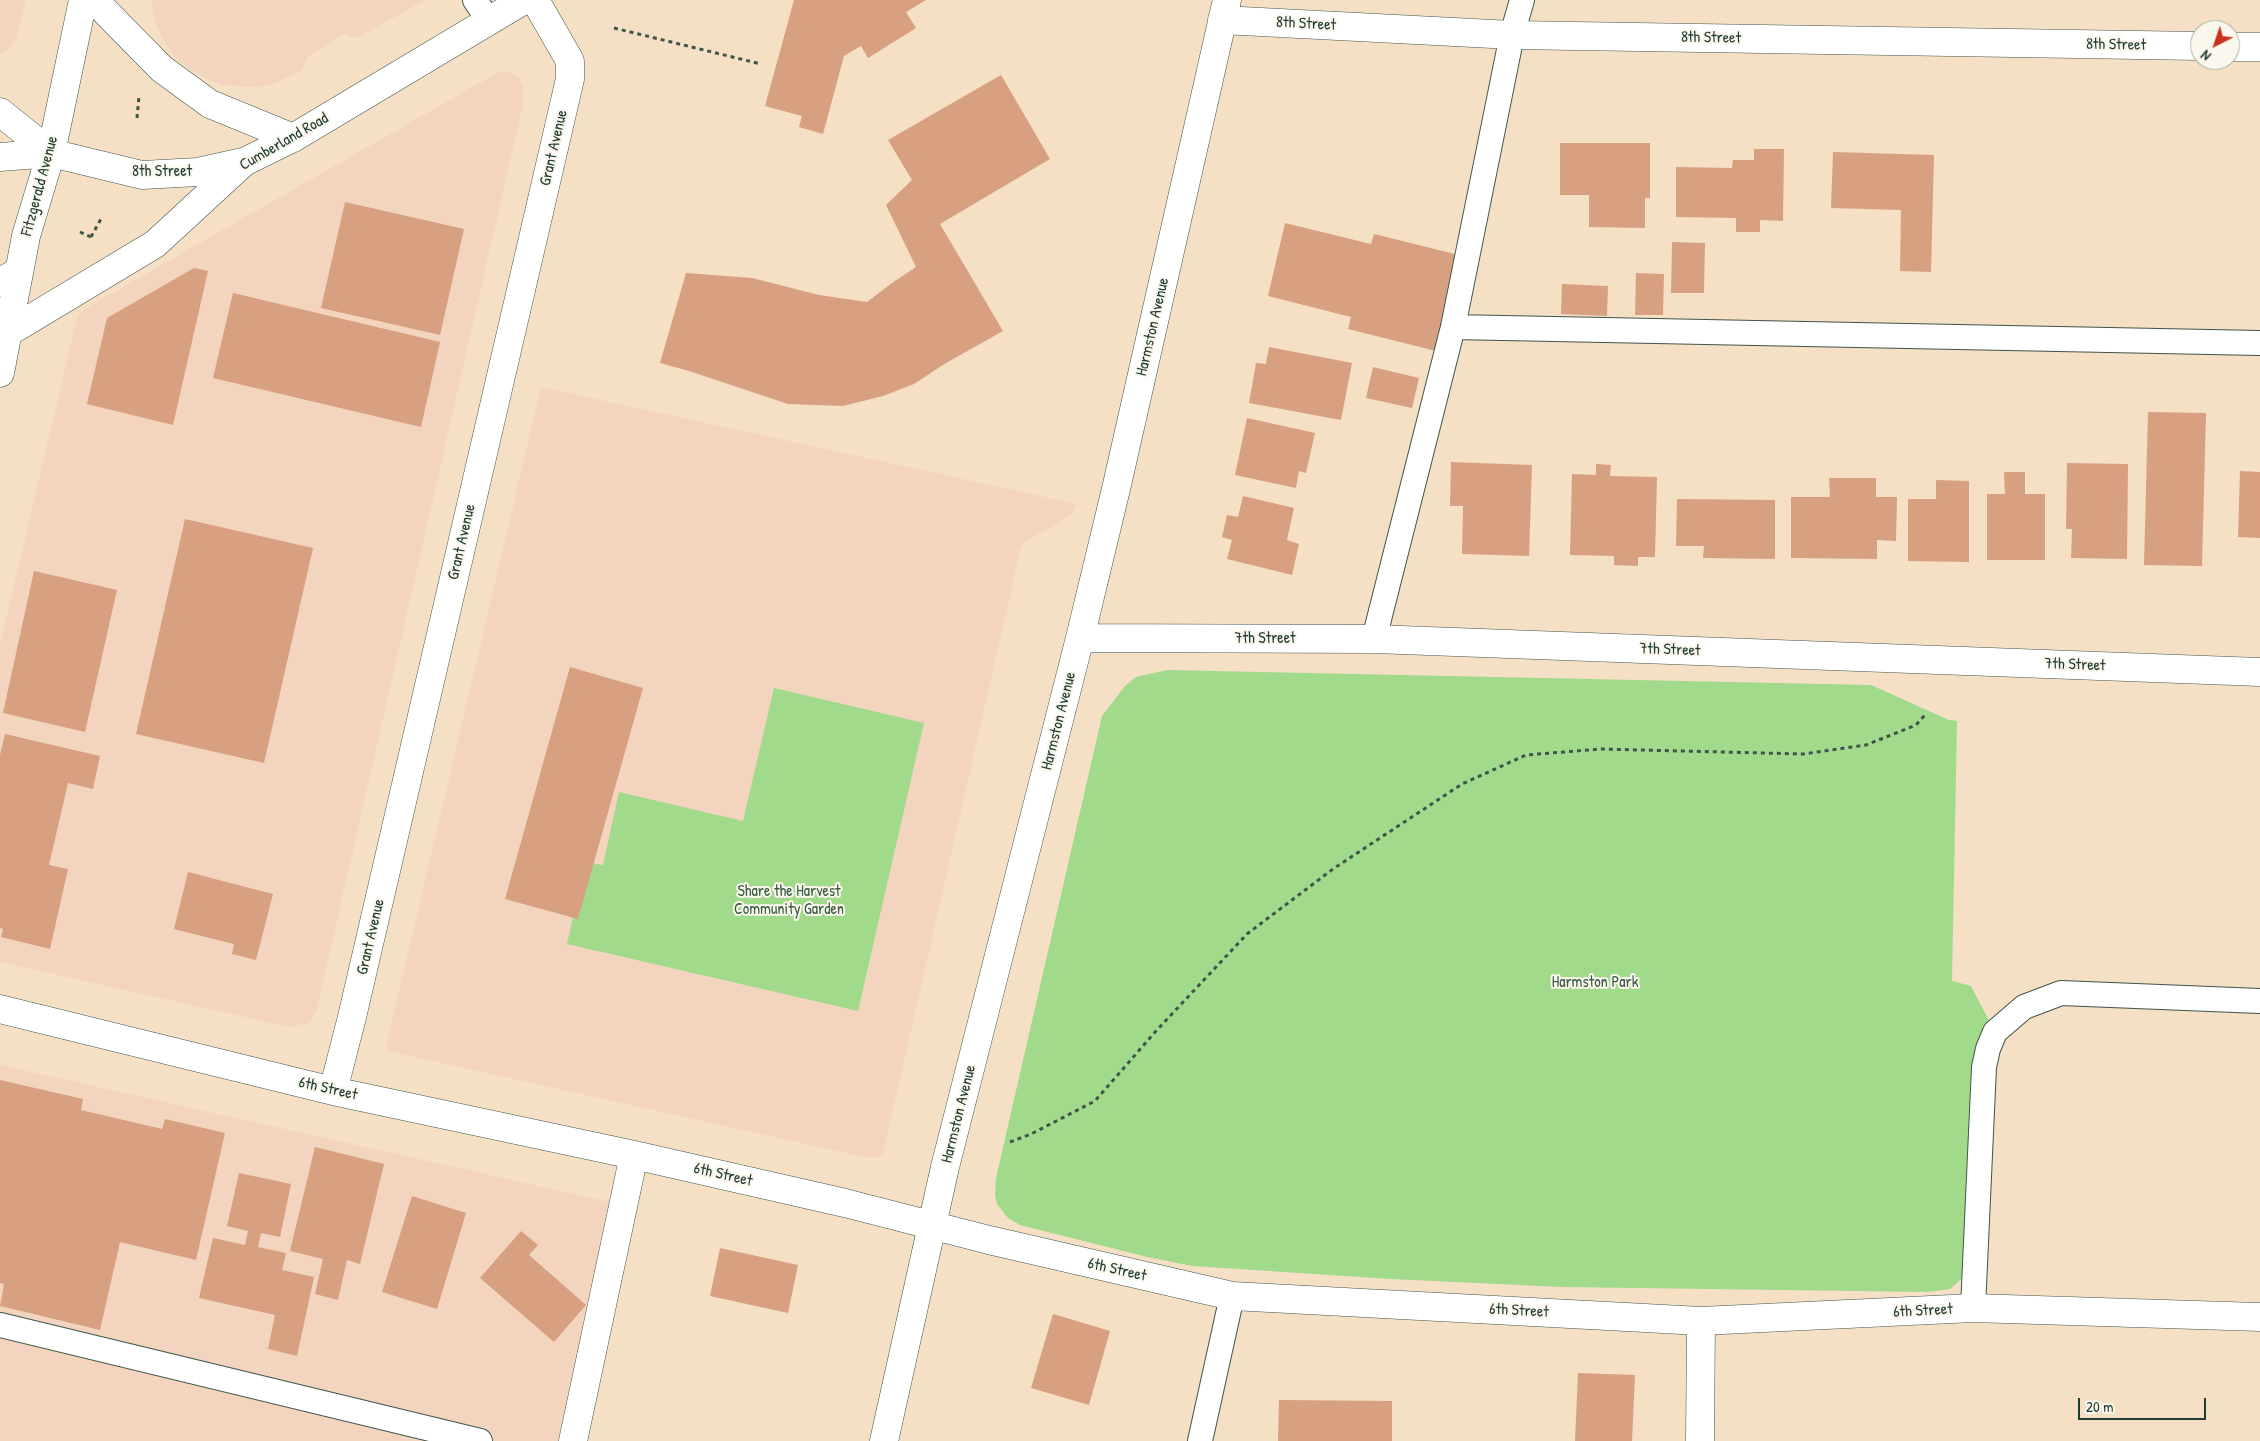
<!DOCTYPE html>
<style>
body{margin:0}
#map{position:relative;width:2260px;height:1441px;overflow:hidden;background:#f5dfc5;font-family:"Patrick Hand",sans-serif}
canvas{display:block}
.north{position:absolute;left:2190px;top:20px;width:50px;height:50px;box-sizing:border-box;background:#fbf7ec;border:1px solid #a3ada2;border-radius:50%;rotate:221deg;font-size:14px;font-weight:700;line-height:20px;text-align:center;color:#1f3d34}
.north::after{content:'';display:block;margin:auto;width:18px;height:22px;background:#c8321e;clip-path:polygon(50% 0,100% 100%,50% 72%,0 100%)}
.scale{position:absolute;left:2078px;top:1398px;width:128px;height:22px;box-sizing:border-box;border:2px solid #1f3d34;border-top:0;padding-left:6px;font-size:15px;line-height:18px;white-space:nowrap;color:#1f3d34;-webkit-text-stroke:4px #fbf7ec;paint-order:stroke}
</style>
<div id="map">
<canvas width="2260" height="1441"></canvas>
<div class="north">N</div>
<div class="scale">20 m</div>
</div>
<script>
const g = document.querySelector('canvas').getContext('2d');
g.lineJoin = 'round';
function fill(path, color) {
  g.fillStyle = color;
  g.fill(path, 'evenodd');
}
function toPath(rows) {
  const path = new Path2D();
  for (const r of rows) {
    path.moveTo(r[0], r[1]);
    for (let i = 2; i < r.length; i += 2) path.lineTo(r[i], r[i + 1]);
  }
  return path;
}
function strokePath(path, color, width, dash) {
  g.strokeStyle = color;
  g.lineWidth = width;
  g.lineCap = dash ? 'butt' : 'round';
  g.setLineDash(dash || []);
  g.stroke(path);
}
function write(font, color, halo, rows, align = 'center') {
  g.font = font + ' "Patrick Hand",sans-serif';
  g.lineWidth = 4;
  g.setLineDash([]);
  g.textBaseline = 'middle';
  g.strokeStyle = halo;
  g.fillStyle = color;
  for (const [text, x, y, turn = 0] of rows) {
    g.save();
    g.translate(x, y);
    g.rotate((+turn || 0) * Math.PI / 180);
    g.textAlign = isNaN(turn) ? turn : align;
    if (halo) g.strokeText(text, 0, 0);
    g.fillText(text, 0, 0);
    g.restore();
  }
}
fill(toPath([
 [0,0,26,0,17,37,13,45,0,55],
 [151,0,425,0,357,38,353,38,346,33,307,57,302,70,273,84,256,87,223,85,205,78,190,70,175,57,166,43,157,27],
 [502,72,510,72,518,76,523,86,522,108,317,1008,314,1015,308,1023,290,1027,0,962,0,645,77,318,85,309,495,74],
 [541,387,1077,504,1072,514,1025,542,1021,547,883,1153,877,1158,869,1158,388,1051,386,1047],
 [0,1065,623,1205,573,1441,0,1441]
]), '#f3d4bf');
fill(toPath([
 [1167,670,1871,685,1949,720,1957,721,1952,981,1971,986,1995,1032,1974,1268,1950,1289,1928,1292,1562,1287,1391,1279,1192,1266,1147,1257,1020,1225,1008,1218,997,1204,995,1195,996,1178,1102,716,1125,686,1136,677],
 [774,688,924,723,858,1011,567,944,585,862,603,865,619,792,743,821]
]), '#a2da8c');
fill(toPath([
 [794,0,926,0,906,12,916,28,868,58,861,46,844,56,823,134,799,127,802,116,765,106],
 [1001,75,1050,159,940,224,1003,331,946,363,914,384,883,396,843,406,788,404,689,371,660,363,686,273,752,278,819,295,867,302,892,283,916,267,886,205,912,180,888,140],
 [1560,143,1650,143,1650,198,1645,198,1645,228,1589,227,1589,195,1560,195],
 [1754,149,1784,149,1783,221,1760,220,1760,232,1736,232,1736,218,1676,217,1676,167,1732,168,1733,160,1754,160],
 [1833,152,1934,155,1931,272,1900,271,1901,210,1831,208],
 [345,202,464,229,440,335,321,308],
 [1285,223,1371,244,1374,234,1463,256,1440,352,1348,329,1351,317,1268,296],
 [1672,242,1705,243,1704,293,1671,293],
 [194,268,208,271,173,425,87,404,107,318],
 [1636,273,1664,274,1663,315,1635,315],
 [1562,284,1608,286,1607,316,1561,314],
 [233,293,440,342,421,427,213,378],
 [1269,347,1352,363,1341,420,1249,403,1256,363,1266,364],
 [1373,367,1419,378,1412,408,1366,398],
 [2148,412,2206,413,2202,566,2144,565],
 [1247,418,1315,433,1306,473,1299,471,1296,488,1235,475],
 [1451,462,1532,465,1529,556,1462,554,1463,506,1450,506],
 [2067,463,2128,464,2127,559,2071,558,2072,529,2066,529],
 [1596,464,1611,465,1610,476,1657,477,1655,557,1638,557,1638,566,1614,565,1614,556,1570,555,1572,474,1596,475],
 [2240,471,2260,472,2260,538,2238,537],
 [2004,472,2025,472,2025,494,2045,494,2045,560,1987,560,1987,494,2005,494],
 [1829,478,1876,478,1876,497,1897,497,1896,541,1877,540,1877,559,1791,558,1791,497,1830,497],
 [1936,480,1969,481,1969,562,1908,561,1908,499,1936,499],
 [1243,496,1294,508,1287,540,1299,544,1292,575,1227,559,1232,540,1222,537,1227,515,1238,517],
 [1677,499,1775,500,1775,559,1703,558,1704,546,1676,546],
 [185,519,313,548,264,763,136,734],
 [34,571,117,590,85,732,3,713],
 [570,667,643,688,578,919,505,899],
 [5,734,100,756,93,789,68,783,49,865,68,869,50,949,1,937,3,929,0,928,0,755],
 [188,872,273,894,256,960,232,954,234,944,174,929],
 [0,1080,83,1099,81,1110,162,1129,165,1119,225,1133,196,1260,120,1242,100,1330,0,1306,4,1284,0,1283],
 [315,1147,384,1164,360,1264,347,1260,338,1300,315,1294,323,1259,290,1251],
 [239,1173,291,1184,280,1237,261,1233,258,1247,286,1253,282,1270,314,1277,297,1356,268,1349,275,1315,199,1298,213,1238,245,1245,248,1231,227,1226],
 [412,1196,466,1213,437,1309,382,1292],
 [521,1231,538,1245,529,1255,586,1305,554,1342,480,1278],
 [720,1248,798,1265,788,1313,710,1296],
 [1053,1314,1110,1331,1089,1405,1031,1388],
 [1578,1373,1635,1375,1632,1441,1575,1441],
 [1279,1400,1392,1401,1392,1441,1278,1441]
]), '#d7a081');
const lane = toPath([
 [475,0,489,21],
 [1453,327,2260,343],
 [1374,639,1453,327,1512,35,1522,0],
 [1973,1308,1984,1067,1988,1049,1995,1032,2024,1007,2061,993,2260,1001],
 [0,1325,480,1441],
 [1200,1441,1232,1296]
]);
const street = toPath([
 [1222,20,1512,35,2200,46],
 [2230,47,2260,47],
 [0,282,18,272],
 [1080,638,1374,639,2260,672],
 [0,1009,333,1091,634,1155,845,1203,989,1240,1232,1296,1701,1321,1973,1308,2260,1317],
 [333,1091,352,1017,570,79,570,61,535,0],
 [573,1441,634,1155],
 [884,1441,945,1167,1080,638,1116,489,1227,0],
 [1700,1441,1701,1321]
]);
const secondary = toPath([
 [94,0,162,69,210,104,293,138],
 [0,112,51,153],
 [0,157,51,153,142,175,198,172,243,162],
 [7,333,155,244,244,162,293,138,524,0],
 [0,373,26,236,51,153,83,0]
]);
strokePath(lane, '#3f554a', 26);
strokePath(street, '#3f554a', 29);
strokePath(secondary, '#3f554a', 29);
strokePath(toPath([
 [614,28,761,64],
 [137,118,139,96],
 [80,232,91,237,92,240],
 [91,237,102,217],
 [1010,1142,1031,1134,1095,1101,1156,1031,1247,934,1333,869,1462,784,1526,755,1601,749,1803,754,1866,745,1916,725,1925,715]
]), '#3f554a', 3, [4, 4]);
strokePath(lane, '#fff', 24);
strokePath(street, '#fff', 28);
strokePath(secondary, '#fff', 28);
write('16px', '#1f3d34', '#fbf7ec', [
 ["8th Street",1306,24,3],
 ["8th Street",1711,38,1],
 ["8th Street",2116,45,1],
 ["Cumberland Road",284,142,-30],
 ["Grant Avenue",554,148,-77],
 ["8th Street",162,172],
 ["Fitzgerald Avenue",40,186,-75],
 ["Harmston Avenue",1153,327,-77],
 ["Grant Avenue",462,542,-77],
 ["7th Street",1265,639],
 ["7th Street",1670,650,2],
 ["7th Street",2075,665,2],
 ["Harmston Avenue",1059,721,-76],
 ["Grant Avenue",371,937,-77],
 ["6th Street",328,1089,13],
 ["Harmston Avenue",959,1114,-76],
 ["6th Street",723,1175,13],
 ["6th Street",1117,1270,13],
 ["6th Street",1519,1311,3],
 ["6th Street",1923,1311,-3]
]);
write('16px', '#395c46', '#fbf7ec', [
 ["Share the Harvest",789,892],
 ["Community Garden",789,910],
 ["Harmston Park",1595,983]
]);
</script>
